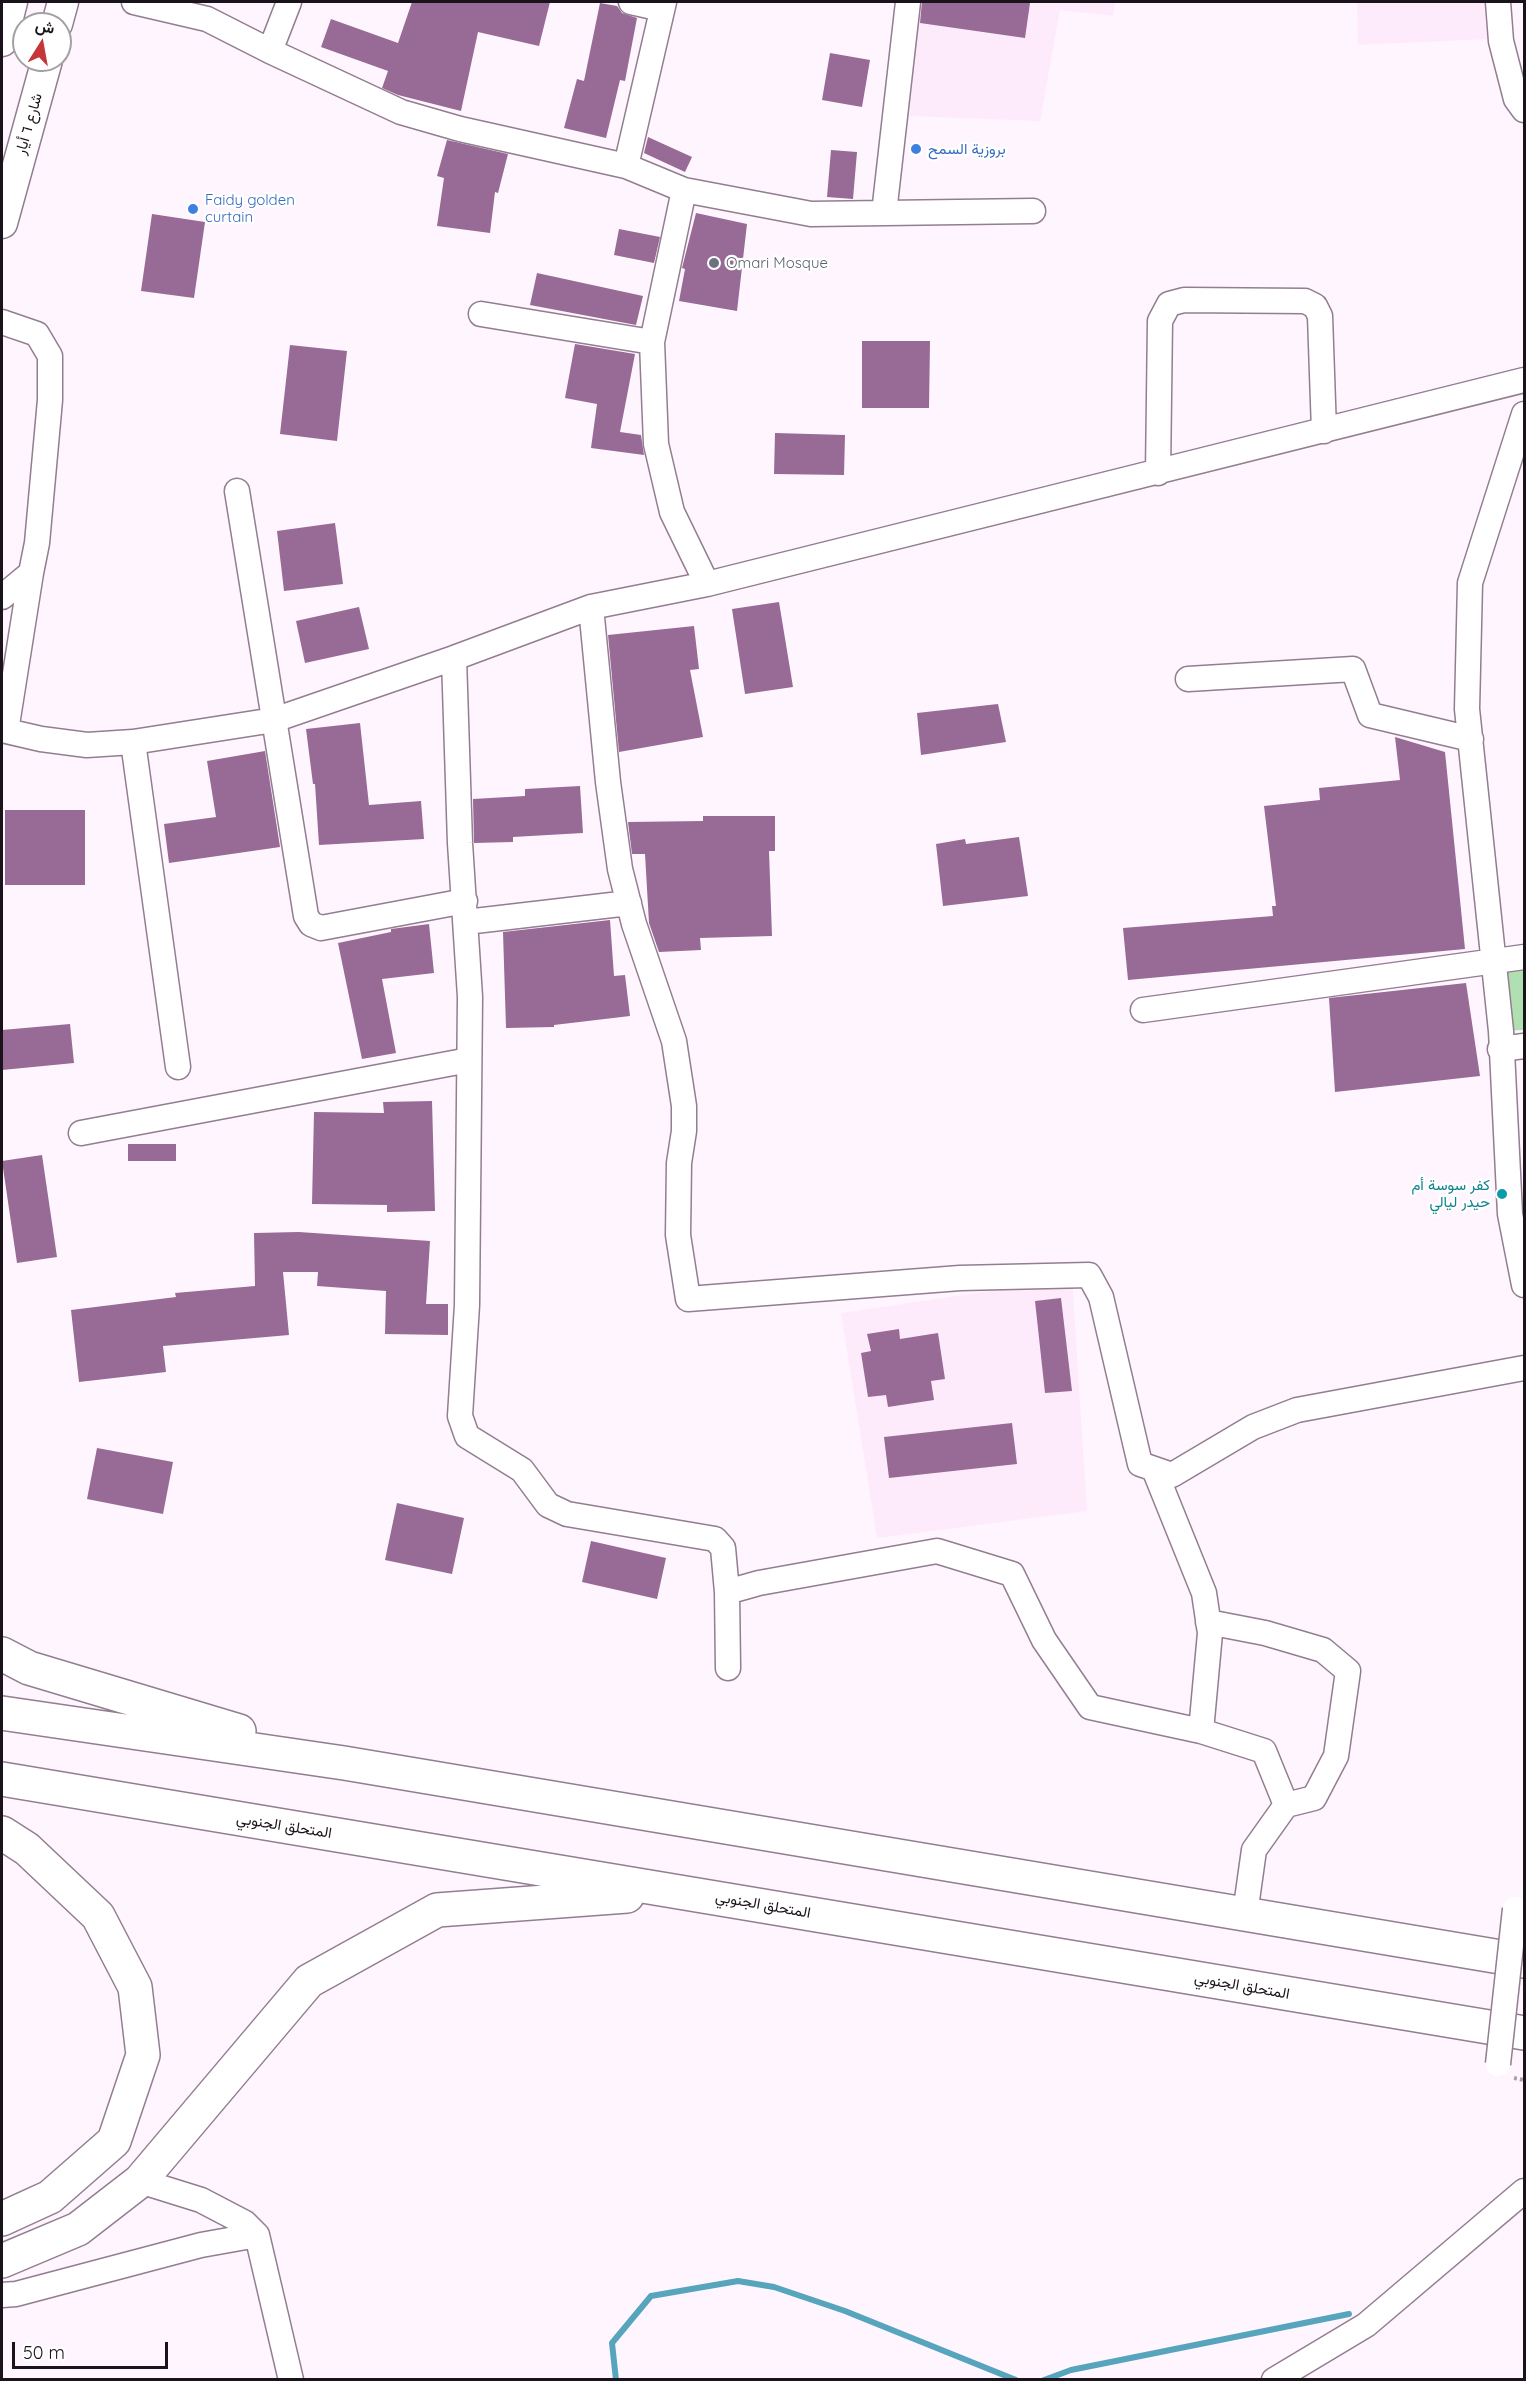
<!DOCTYPE html>
<meta charset="utf-8">
<style>
body{margin:0}
#map{position:relative;width:1526px;height:2381px;overflow:hidden;background:#fff5fe;font-family:Quicksand,Vazirmatn,sans-serif}
canvas{display:block}
.frame{position:absolute;inset:0;border:3px solid #1b131b;pointer-events:none}
.north{position:absolute;left:12px;top:12px;width:60px;height:60px;box-sizing:border-box;background:#fff;border:2px solid #a4a1a4;border-radius:50%;rotate:11deg;font-size:16px;font-weight:700;line-height:24px;text-align:center;color:#1b131b}
.north::after{content:'';display:block;margin:auto;width:21px;height:27px;background:#c53638;clip-path:polygon(50% 0,100% 100%,50% 72%,0 100%)}
.scale{position:absolute;left:12px;top:2342px;width:156px;height:27px;box-sizing:border-box;border:3px solid #1b131b;border-top:0;padding-left:8px;font-size:18px;line-height:21px;white-space:nowrap;color:#1b131b;-webkit-text-stroke:4px #fff;paint-order:stroke}
</style>
<div id="map">
<canvas width="1526" height="2381"></canvas>
<div class="frame"></div>
<div class="north">ش</div>
<div class="scale">50 m</div>
</div>
<script>
const g = document.querySelector('canvas').getContext('2d');
g.lineJoin = 'round';
function fill(path, color) {
  g.fillStyle = color;
  g.fill(path, 'evenodd');
}
function toPath(rows) {
  const path = new Path2D();
  for (const r of rows) {
    path.moveTo(r[0], r[1]);
    for (let i = 2; i < r.length; i += 2) path.lineTo(r[i], r[i + 1]);
  }
  return path;
}
function strokePath(path, color, width, dash) {
  g.strokeStyle = color;
  g.lineWidth = width;
  g.lineCap = dash ? 'butt' : 'round';
  g.setLineDash(dash || []);
  g.stroke(path);
}
function write(font, color, halo, rows, align = 'center') {
  g.font = font + ' Quicksand,Vazirmatn,sans-serif';
  g.lineWidth = 4.5;
  g.setLineDash([]);
  g.textBaseline = 'middle';
  g.strokeStyle = halo;
  g.fillStyle = color;
  for (const [text, x, y, turn = 0] of rows) {
    g.save();
    g.translate(x, y);
    g.rotate((+turn || 0) * Math.PI / 180);
    g.textAlign = isNaN(turn) ? turn : align;
    if (halo) g.strokeText(text, 0, 0);
    g.fillText(text, 0, 0);
    g.restore();
  }
}
fill(toPath([
 [921,2,1115,2,1113,16,1060,10,1040,121,909,116],
 [1357,2,1484,2,1487,39,1358,45],
 [1072,1279,1087,1511,877,1538,841,1313]
]), '#fdebfc');
fill(toPath([
 [1524,965,1524,1030,1501,1031,1495,970]
]), '#b0dfb2');
strokePath(toPath([
 [616,2380,612,2343,651,2296,738,2281,774,2287,845,2311,1016,2380],
 [1044,2380,1071,2370,1349,2314]
]), '#57a5bd', 6);
fill(toPath([
 [412,2,550,2,539,46,478,32,461,111,398,95,382,88,388,71,321,47,331,19,398,43],
 [922,2,1030,3,1025,38,920,23],
 [600,3,617,6,622,13,637,18,625,81,620,80,606,138,564,128,577,79,584,81],
 [830,53,870,60,862,107,822,100],
 [648,137,692,157,685,172,644,153],
 [447,140,508,154,498,193,495,192,490,233,437,226,444,178,437,176],
 [831,150,857,152,853,199,827,197],
 [696,213,747,224,737,311,679,301,685,269,682,268],
 [152,214,205,222,194,298,141,291],
 [619,229,660,237,654,263,614,255],
 [537,273,643,296,636,325,530,305],
 [862,341,930,341,929,408,862,408],
 [575,344,635,354,620,432,641,435,644,455,591,448,597,404,565,398],
 [290,345,347,351,337,441,280,434],
 [775,433,845,435,844,475,774,474],
 [335,523,343,584,284,591,277,531],
 [779,602,793,687,745,694,732,609],
 [359,607,369,649,305,663,296,621],
 [694,626,699,669,690,670,703,737,619,752,608,635],
 [998,704,1006,742,921,755,917,713],
 [360,723,369,805,421,801,424,839,319,845,315,784,313,784,306,729],
 [1395,737,1445,752,1465,949,1128,980,1123,928,1273,916,1272,906,1276,906,1264,806,1320,800,1319,788,1400,780],
 [265,751,280,847,169,863,164,824,216,817,207,761],
 [580,786,583,833,513,837,513,842,474,843,473,799,525,796,525,789],
 [5,810,85,810,85,885,5,885],
 [703,816,775,816,775,851,769,851,772,936,700,938,701,950,659,952,649,923,645,854,632,854,628,822,703,821],
 [1019,837,1028,896,943,906,936,844,965,839,966,844],
 [610,920,614,976,625,975,630,1016,554,1025,554,1027,506,1028,503,932],
 [429,924,434,973,382,979,396,1053,362,1059,338,943,391,932,391,929],
 [1466,983,1480,1076,1335,1092,1329,998],
 [70,1024,74,1063,2,1070,2,1030],
 [432,1101,435,1211,387,1212,387,1205,312,1204,314,1112,384,1113,383,1102],
 [128,1144,176,1144,176,1161,128,1161],
 [42,1155,57,1257,17,1263,2,1161],
 [299,1232,430,1241,426,1304,448,1304,448,1335,385,1334,386,1291,317,1286,318,1272,283,1272,289,1335,163,1346,166,1372,79,1382,71,1310,176,1297,175,1293,255,1286,254,1233],
 [1061,1298,1072,1391,1045,1393,1035,1301],
 [899,1329,900,1339,938,1333,945,1379,931,1381,934,1400,888,1407,886,1395,868,1397,861,1353,871,1351,867,1334],
 [1012,1423,1017,1464,889,1478,884,1437],
 [97,1448,173,1462,163,1514,87,1499],
 [397,1503,464,1518,452,1574,385,1560],
 [591,1541,666,1558,657,1599,582,1582]
]), '#986a96');
const minor = toPath([
 [134,2,207,19,270,51,401,112,460,129,626,166,684,190,811,214,1033,211],
 [631,2,662,9],
 [1498,2,1501,41,1516,99,1524,110],
 [270,51,289,2],
 [626,166,664,2],
 [684,190,652,342,656,444,672,512,707,584],
 [884,213,908,2],
 [481,314,652,342],
 [2,322,37,334,50,356,50,400,37,543,31,573,2,597],
 [1524,414,1470,583,1467,709,1501,1031,1510,1214,1524,1285],
 [1158,473,1160,321,1169,304,1184,300,1305,301,1315,306,1320,316,1324,431],
 [237,491,306,916,311,924,321,928,465,901],
 [591,607,608,782,620,869,634,924,674,1041,684,1106,684,1131,679,1163,678,1235,688,1299,960,1278,1089,1275,1101,1297,1140,1464,1172,1475,1253,1427,1297,1410,1524,1368],
 [454,658,460,843,470,997,467,1305,460,1416,467,1436,522,1470,548,1505,567,1514,715,1539,723,1548,727,1592],
 [1188,679,1353,669,1370,715,1471,739],
 [2,730,41,739,87,745,133,742,274,720,454,658,591,607,707,584,1524,380],
 [6,731,31,573],
 [133,742,178,1067],
 [466,922,629,903],
 [1143,1010,1524,957],
 [1500,1049,1524,1046],
 [81,1133,469,1060],
 [1154,1469,1204,1593,1210,1633,1201,1731],
 [1208,1622,1265,1633,1323,1650,1348,1671,1336,1756,1314,1798,1286,1805],
 [728,1668,727,1592,759,1583,937,1551,1012,1574,1044,1640,1090,1707,1201,1731,1264,1751,1286,1805,1254,1850,1245,1914],
 [140,2181,201,2200,245,2223,257,2235,291,2380],
 [2,2295,16,2294,201,2245,257,2235],
 [1274,2380,1366,2325,1524,2191]
]);
const major = toPath([
 [57,24,63,2],
 [2,41,12,2],
 [2,223,47,60]
]);
const highway = toPath([
 [2,1654,29,1668,239,1731],
 [2,1713,344,1763,1524,1961],
 [2,1779,1524,2033],
 [2,1833,27,1849,98,1916,135,1987,143,2055,114,2141,50,2197,2,2219],
 [2,2261,78,2229,140,2181,309,1981,437,1910,627,1896]
]);
strokePath(minor, '#937d91', 27);
strokePath(major, '#937d91', 33);
strokePath(highway, '#937d91', 36);
strokePath(toPath([
 [1514,2078,1524,2080]
]), '#a89fa8', 4, [3, 3]);
strokePath(minor, '#fff', 24);
strokePath(major, '#fff', 30);
strokePath(highway, '#fff', 33);
const minorBridge = toPath([
 [1498,2064,1515,1909]
]);
strokePath(minorBridge, '#937d91', 27, []);
strokePath(minorBridge, '#fff', 24);
for (const [x, y, r, color] of [
 [916,149,6,"#3f7fe0"],
 [193,209,6,"#3f7fe0"],
 [714,263,6,"#6b7280"],
 [1502,1194,6,"#0f9aa8"]
]) {
  const dot = new Path2D();
  dot.arc(x, y, r, 0, 2 * Math.PI);
  g.fillStyle = color;
  g.fill(dot);
  strokePath(dot, '#fff', 2);
}
write('15px', '#1b131b', '#fff', [
 ["شارع ٦ أيار",29,124,-74],
 ["المتحلق الجنوبي",284,1826,9],
 ["المتحلق الجنوبي",763,1905,10],
 ["المتحلق الجنوبي",1242,1986,10]
]);
write('15px', '#366cbe', '#fff', [
 ["بروزية السمح",928,149],
 ["Faidy golden",205,200],
 ["curtain",205,217]
], 'left');
write('15px', '#5b616d', '#fff', [
 ["Omari Mosque",726,263]
], 'left');
write('15px', '#0d838f', '#fff', [
 ["كفر سوسة أم",1490,1185],
 ["حيدر ليالي",1490,1202]
], 'right');
</script>
